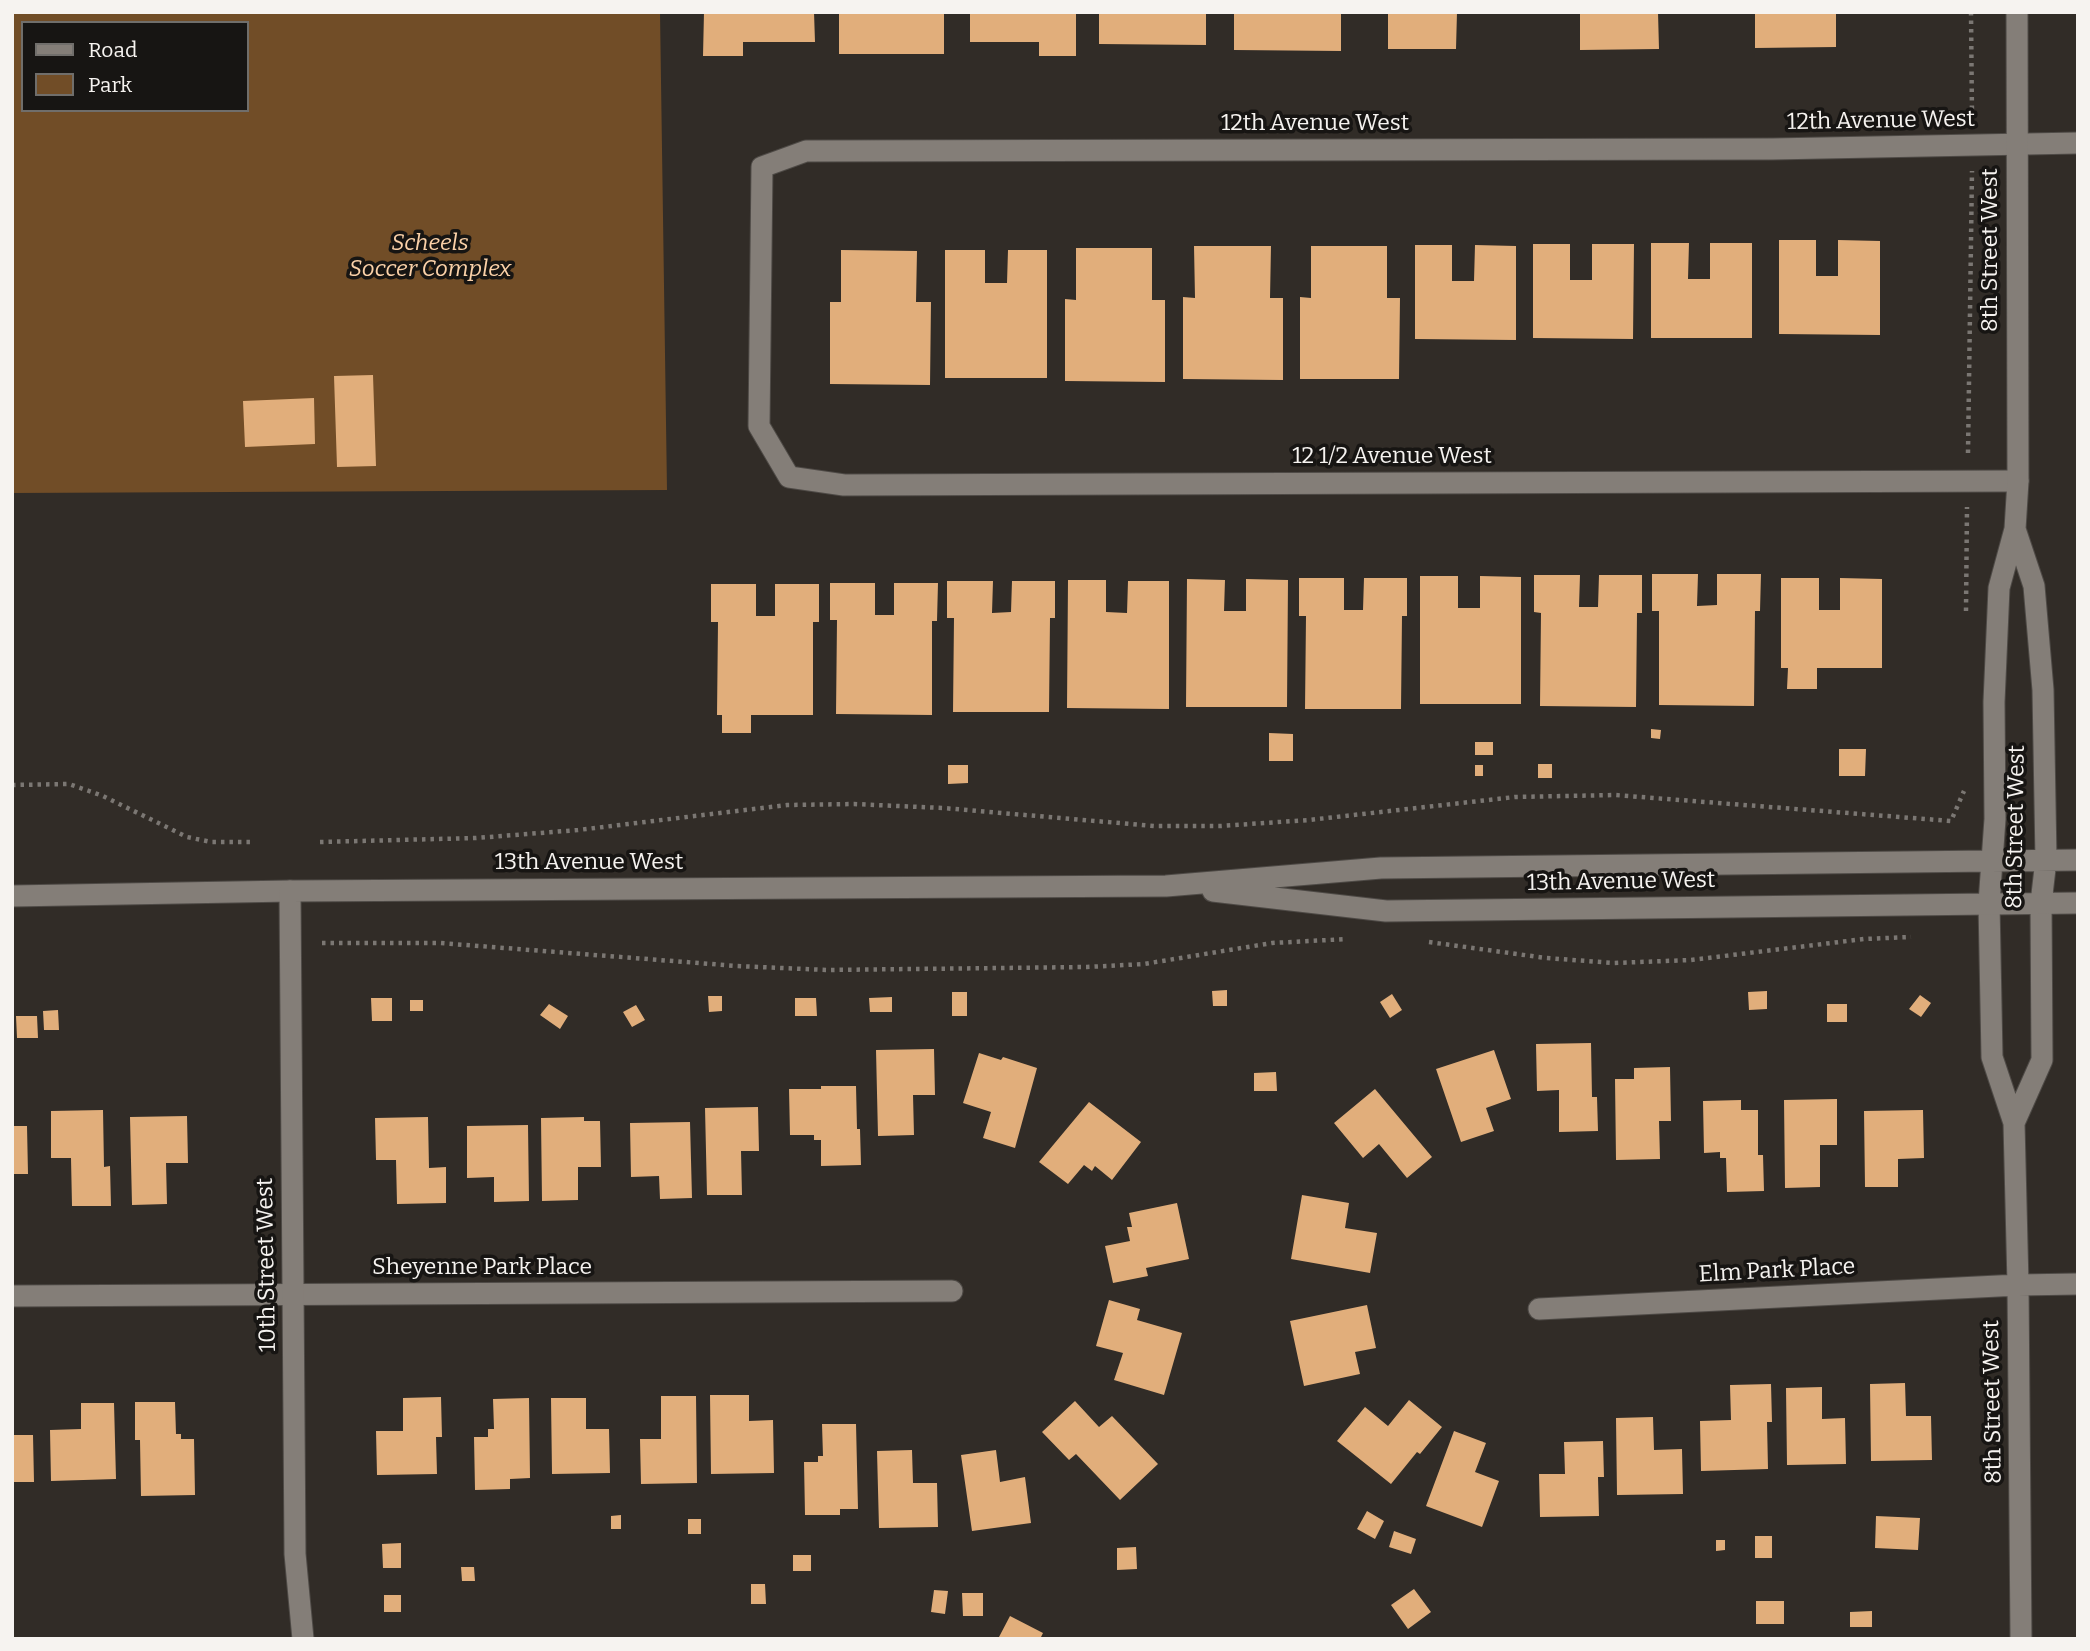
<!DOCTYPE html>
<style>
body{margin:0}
#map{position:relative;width:2090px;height:1651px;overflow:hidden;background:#312c27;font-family:Bitter,serif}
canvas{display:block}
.frame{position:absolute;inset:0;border:14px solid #f6f3f0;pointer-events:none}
.legend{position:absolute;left:21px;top:21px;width:228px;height:91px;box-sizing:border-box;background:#171513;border:2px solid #706e6b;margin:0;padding:9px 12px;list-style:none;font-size:21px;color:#f6f3f0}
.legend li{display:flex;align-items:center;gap:14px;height:35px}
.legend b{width:35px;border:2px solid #706e6b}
</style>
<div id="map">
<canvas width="2090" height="1651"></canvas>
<div class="frame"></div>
<ul class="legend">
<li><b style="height:9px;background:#847e78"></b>Road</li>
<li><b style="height:19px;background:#714d27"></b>Park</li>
</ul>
</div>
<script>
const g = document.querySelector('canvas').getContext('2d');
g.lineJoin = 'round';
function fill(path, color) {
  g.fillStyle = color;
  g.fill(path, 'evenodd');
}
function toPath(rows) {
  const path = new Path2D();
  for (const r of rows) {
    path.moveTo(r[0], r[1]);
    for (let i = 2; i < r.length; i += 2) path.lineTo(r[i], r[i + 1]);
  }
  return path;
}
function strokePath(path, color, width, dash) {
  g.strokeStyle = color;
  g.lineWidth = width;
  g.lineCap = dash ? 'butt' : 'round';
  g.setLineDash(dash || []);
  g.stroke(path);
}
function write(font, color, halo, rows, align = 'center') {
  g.font = font + ' Bitter,serif';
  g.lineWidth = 7;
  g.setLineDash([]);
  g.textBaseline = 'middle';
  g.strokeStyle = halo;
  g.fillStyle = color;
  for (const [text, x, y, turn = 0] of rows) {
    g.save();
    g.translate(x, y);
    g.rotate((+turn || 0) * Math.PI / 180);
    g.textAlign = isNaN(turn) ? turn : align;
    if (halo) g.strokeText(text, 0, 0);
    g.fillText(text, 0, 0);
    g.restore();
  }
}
fill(toPath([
 [12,12,660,12,667,490,12,493],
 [23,23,247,23,247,110,23,110]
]), '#714d27');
fill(toPath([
 [704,12,814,12,815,42,743,42,743,56,703,56],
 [839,12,944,12,944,54,839,54],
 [970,12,1076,12,1076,56,1039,56,1039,42,970,42],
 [1099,12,1206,12,1206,45,1099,44],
 [1234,12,1341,12,1341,51,1234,50],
 [1388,12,1457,12,1456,49,1388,49],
 [1580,12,1658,12,1659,49,1580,50],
 [1755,12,1836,12,1836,47,1755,48],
 [1779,240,1816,240,1816,276,1838,276,1838,240,1880,241,1880,335,1779,334],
 [1651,243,1689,243,1688,279,1710,279,1710,243,1752,243,1752,338,1651,338],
 [1533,244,1570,244,1570,280,1592,280,1592,244,1634,244,1633,339,1533,338],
 [1415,245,1452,245,1452,281,1474,281,1475,245,1516,246,1516,340,1415,339],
 [1194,246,1271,246,1270,298,1283,298,1283,380,1183,379,1183,297,1195,298],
 [1311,246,1387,246,1387,298,1400,298,1399,379,1300,379,1300,297,1311,298],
 [1076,248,1152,248,1152,300,1165,300,1165,382,1065,381,1065,299,1076,300],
 [841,250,917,251,916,302,931,302,930,385,830,384,830,302,841,302],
 [945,250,985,250,985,283,1007,283,1008,250,1047,250,1047,378,945,378],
 [373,375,376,466,337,467,334,376],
 [314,398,315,444,245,447,243,401],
 [1652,574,1698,574,1697,606,1717,605,1717,574,1761,574,1760,611,1755,611,1754,706,1659,705,1659,611,1652,611],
 [1534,575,1580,575,1579,607,1598,607,1599,575,1642,575,1642,613,1637,613,1636,707,1540,706,1541,613,1534,612],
 [1420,576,1458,576,1458,608,1480,608,1480,576,1521,577,1521,704,1420,704],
 [1299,578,1344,578,1344,610,1363,610,1364,578,1407,578,1407,616,1402,616,1401,709,1305,709,1306,616,1299,616],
 [1781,578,1819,578,1819,610,1840,610,1840,578,1882,579,1882,668,1817,668,1817,689,1787,689,1788,668,1781,668],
 [1187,579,1225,580,1224,611,1246,611,1246,579,1288,580,1287,707,1186,707],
 [1068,580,1106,580,1106,612,1127,613,1128,581,1169,581,1169,709,1067,708],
 [947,581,993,581,992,613,1011,612,1012,581,1055,581,1055,618,1050,618,1049,712,953,712,954,618,947,618],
 [830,583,875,583,875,615,894,615,894,583,938,583,937,621,932,621,932,715,836,714,837,620,830,620],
 [711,584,756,584,756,616,775,616,775,584,819,584,819,622,813,622,813,715,751,715,751,733,722,733,722,715,717,715,718,622,711,622],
 [1651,729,1661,730,1660,739,1651,738],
 [1269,733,1293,734,1293,761,1269,761],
 [1475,742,1493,742,1493,755,1475,755],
 [1839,749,1866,749,1865,776,1839,776],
 [1538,764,1552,764,1552,778,1538,778],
 [948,765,968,765,968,783,948,784],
 [1475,765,1483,765,1483,776,1475,776],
 [1227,990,1227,1006,1213,1006,1212,991],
 [1767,991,1767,1009,1749,1010,1748,992],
 [952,992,967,992,967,1016,952,1016],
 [1392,994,1402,1010,1390,1018,1380,1002],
 [1920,995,1931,1003,1921,1017,1909,1009],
 [708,996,722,996,722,1011,709,1012],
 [892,997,892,1012,870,1012,869,998],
 [371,998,392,998,392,1021,372,1021],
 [795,998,816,998,817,1016,795,1016],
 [410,1000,423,1000,423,1011,410,1011],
 [549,1004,568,1016,560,1029,540,1015],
 [1827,1004,1847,1004,1847,1022,1827,1022],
 [636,1005,645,1020,632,1027,623,1012],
 [58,1010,59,1030,44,1030,43,1011],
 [16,1016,37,1016,38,1038,17,1038],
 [1591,1043,1592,1097,1597,1097,1598,1131,1559,1132,1559,1090,1537,1091,1536,1044],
 [934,1049,935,1095,913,1095,914,1135,878,1136,876,1050],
 [1494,1050,1511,1099,1486,1108,1494,1131,1461,1142,1436,1069],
 [979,1053,1001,1060,1003,1057,1037,1068,1015,1148,983,1138,991,1112,963,1103],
 [1670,1067,1671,1121,1659,1121,1660,1159,1616,1160,1615,1079,1634,1079,1634,1068],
 [1276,1072,1277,1091,1254,1091,1254,1073],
 [821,1086,856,1086,857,1129,860,1129,861,1165,821,1166,821,1140,814,1140,814,1135,790,1135,789,1089,821,1089],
 [1375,1089,1432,1157,1407,1178,1379,1144,1363,1158,1334,1123],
 [1837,1099,1837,1145,1820,1145,1820,1187,1785,1188,1784,1100],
 [1741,1100,1741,1110,1758,1110,1758,1155,1763,1155,1764,1191,1727,1192,1726,1158,1720,1158,1720,1152,1704,1153,1703,1101],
 [1089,1102,1141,1142,1112,1180,1095,1166,1092,1171,1084,1165,1068,1184,1039,1162],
 [758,1107,759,1151,741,1151,742,1195,707,1195,705,1108],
 [103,1110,104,1167,110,1166,111,1206,72,1206,71,1158,51,1158,51,1111],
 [1923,1110,1924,1158,1898,1159,1898,1187,1865,1187,1864,1111],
 [187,1116,188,1163,166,1163,167,1204,132,1205,130,1117],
 [428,1117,429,1168,446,1167,446,1203,397,1204,396,1160,376,1160,375,1118],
 [584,1117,584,1121,600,1121,601,1167,578,1167,578,1200,542,1201,541,1118],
 [690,1122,692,1198,660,1199,659,1176,631,1177,630,1123],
 [528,1125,529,1201,494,1202,494,1177,467,1178,467,1126],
 [12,1126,27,1126,28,1174,12,1174],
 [1302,1195,1349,1203,1345,1228,1377,1233,1370,1273,1291,1259],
 [1177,1203,1189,1259,1146,1268,1148,1276,1113,1283,1105,1246,1130,1241,1127,1227,1132,1227,1129,1213],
 [1109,1300,1140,1309,1137,1320,1182,1333,1164,1395,1114,1380,1123,1353,1096,1346],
 [1367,1305,1376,1348,1355,1352,1360,1374,1304,1386,1290,1321],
 [1905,1383,1906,1416,1931,1416,1932,1460,1871,1461,1870,1384],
 [1771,1384,1772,1422,1767,1422,1768,1469,1701,1471,1700,1421,1731,1420,1730,1385],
 [1822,1387,1822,1419,1845,1418,1846,1464,1787,1465,1786,1388],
 [710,1395,749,1395,749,1421,773,1420,774,1473,711,1474],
 [661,1396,696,1396,697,1483,641,1484,640,1439,661,1439],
 [441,1397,442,1437,436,1437,437,1474,377,1475,376,1431,403,1431,403,1398],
 [529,1398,530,1478,510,1479,510,1489,475,1490,474,1437,488,1437,488,1429,494,1429,493,1399],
 [551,1398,586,1398,586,1429,609,1429,610,1473,552,1474],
 [1409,1400,1442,1427,1420,1454,1417,1452,1391,1484,1337,1441,1365,1407,1388,1426],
 [1075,1401,1099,1427,1112,1416,1158,1464,1120,1500,1076,1454,1069,1460,1042,1432],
 [135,1402,175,1402,176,1434,181,1434,181,1439,194,1439,195,1495,141,1496,140,1440,135,1440],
 [81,1403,114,1403,116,1479,51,1481,50,1430,81,1429],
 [1653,1417,1654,1450,1682,1449,1683,1494,1617,1495,1616,1418],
 [822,1424,856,1424,858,1509,840,1509,840,1515,805,1515,804,1462,818,1462,818,1456,823,1456],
 [1454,1431,1486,1443,1475,1472,1499,1481,1482,1527,1426,1506],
 [12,1435,33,1435,34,1482,12,1482],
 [1603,1441,1604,1477,1598,1477,1599,1516,1540,1517,1539,1474,1565,1474,1564,1442],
 [912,1450,913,1483,937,1483,938,1527,879,1528,877,1451],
 [996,1450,1000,1482,1025,1477,1031,1523,972,1531,961,1455],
 [1367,1511,1384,1521,1375,1539,1357,1529],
 [621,1515,621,1529,611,1529,611,1516],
 [1876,1516,1920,1518,1918,1550,1875,1548],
 [688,1519,701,1519,701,1534,688,1534],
 [1394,1531,1416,1539,1411,1554,1389,1547],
 [1755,1536,1772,1536,1772,1558,1755,1558],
 [1716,1540,1725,1540,1725,1550,1716,1551],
 [401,1543,401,1568,383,1568,382,1544],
 [1136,1547,1137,1569,1117,1570,1117,1548],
 [793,1555,811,1555,811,1571,793,1571],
 [461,1567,474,1567,475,1581,462,1581],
 [751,1584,765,1584,766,1604,751,1604],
 [1414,1589,1431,1612,1408,1629,1391,1605],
 [934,1590,948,1591,945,1614,931,1612],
 [962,1593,983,1593,983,1616,963,1616],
 [384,1595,401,1595,401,1612,384,1612],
 [1756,1601,1784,1601,1784,1624,1756,1624],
 [1872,1611,1872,1627,1850,1627,1850,1612],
 [1010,1616,1043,1633,1040,1639,999,1637]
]), '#e1ae7b');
const minor = toPath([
 [2018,481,844,485,789,477,759,426,762,167,806,151,1772,149,2078,143],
 [12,896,290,891],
 [1989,903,1992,1057,2014,1123,2018,1285,2021,1639],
 [2014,1123,2042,1060,2041,903],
 [12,1296,952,1291],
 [1539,1309,2018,1285,2078,1284]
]);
const tertiary = toPath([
 [2015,529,2034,586,2043,690,2046,860,2041,903],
 [1213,891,1386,911,2078,903],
 [1989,903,1995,819,1994,702,1999,588,2015,529,2018,481,2017,12],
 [303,1639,295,1554,290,891,1166,886,1381,868,2078,860]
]);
strokePath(minor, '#4e4a46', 23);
strokePath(tertiary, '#4e4a46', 23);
strokePath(toPath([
 [1971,12,1972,117],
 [1968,453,1972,171],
 [1966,611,1967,507],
 [12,785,69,784,103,796,187,837,211,842,253,842],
 [320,842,476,838,578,830,787,805,854,804,943,808,1154,826,1220,826,1309,820,1515,797,1615,795,1951,821,1964,791],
 [1429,942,1546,958,1614,963,1691,960,1864,939,1911,937],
 [322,943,440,943,737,966,826,970,1087,967,1144,964,1272,943,1347,939]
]), '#7b7773', 4.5, [3.5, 5]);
strokePath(minor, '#847e78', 21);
strokePath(tertiary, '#847e78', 21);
write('23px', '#f6f3f0', '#171513', [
 ["12th Avenue West",1881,121,-1],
 ["12th Avenue West",1315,124],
 ["8th Street West",1991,250,-90],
 ["12 1/2 Avenue West",1392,457],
 ["8th Street West",2016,827,-89],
 ["13th Avenue West",589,863],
 ["13th Avenue West",1621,882,-1],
 ["10th Street West",267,1265,-91],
 ["Sheyenne Park Place",482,1268],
 ["Elm Park Place",1777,1271,-3],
 ["8th Street West",1993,1402,-91]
]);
write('italic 23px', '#fbd1a8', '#171513', [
 ["Scheels",430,244],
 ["Soccer Complex",430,270]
]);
</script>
